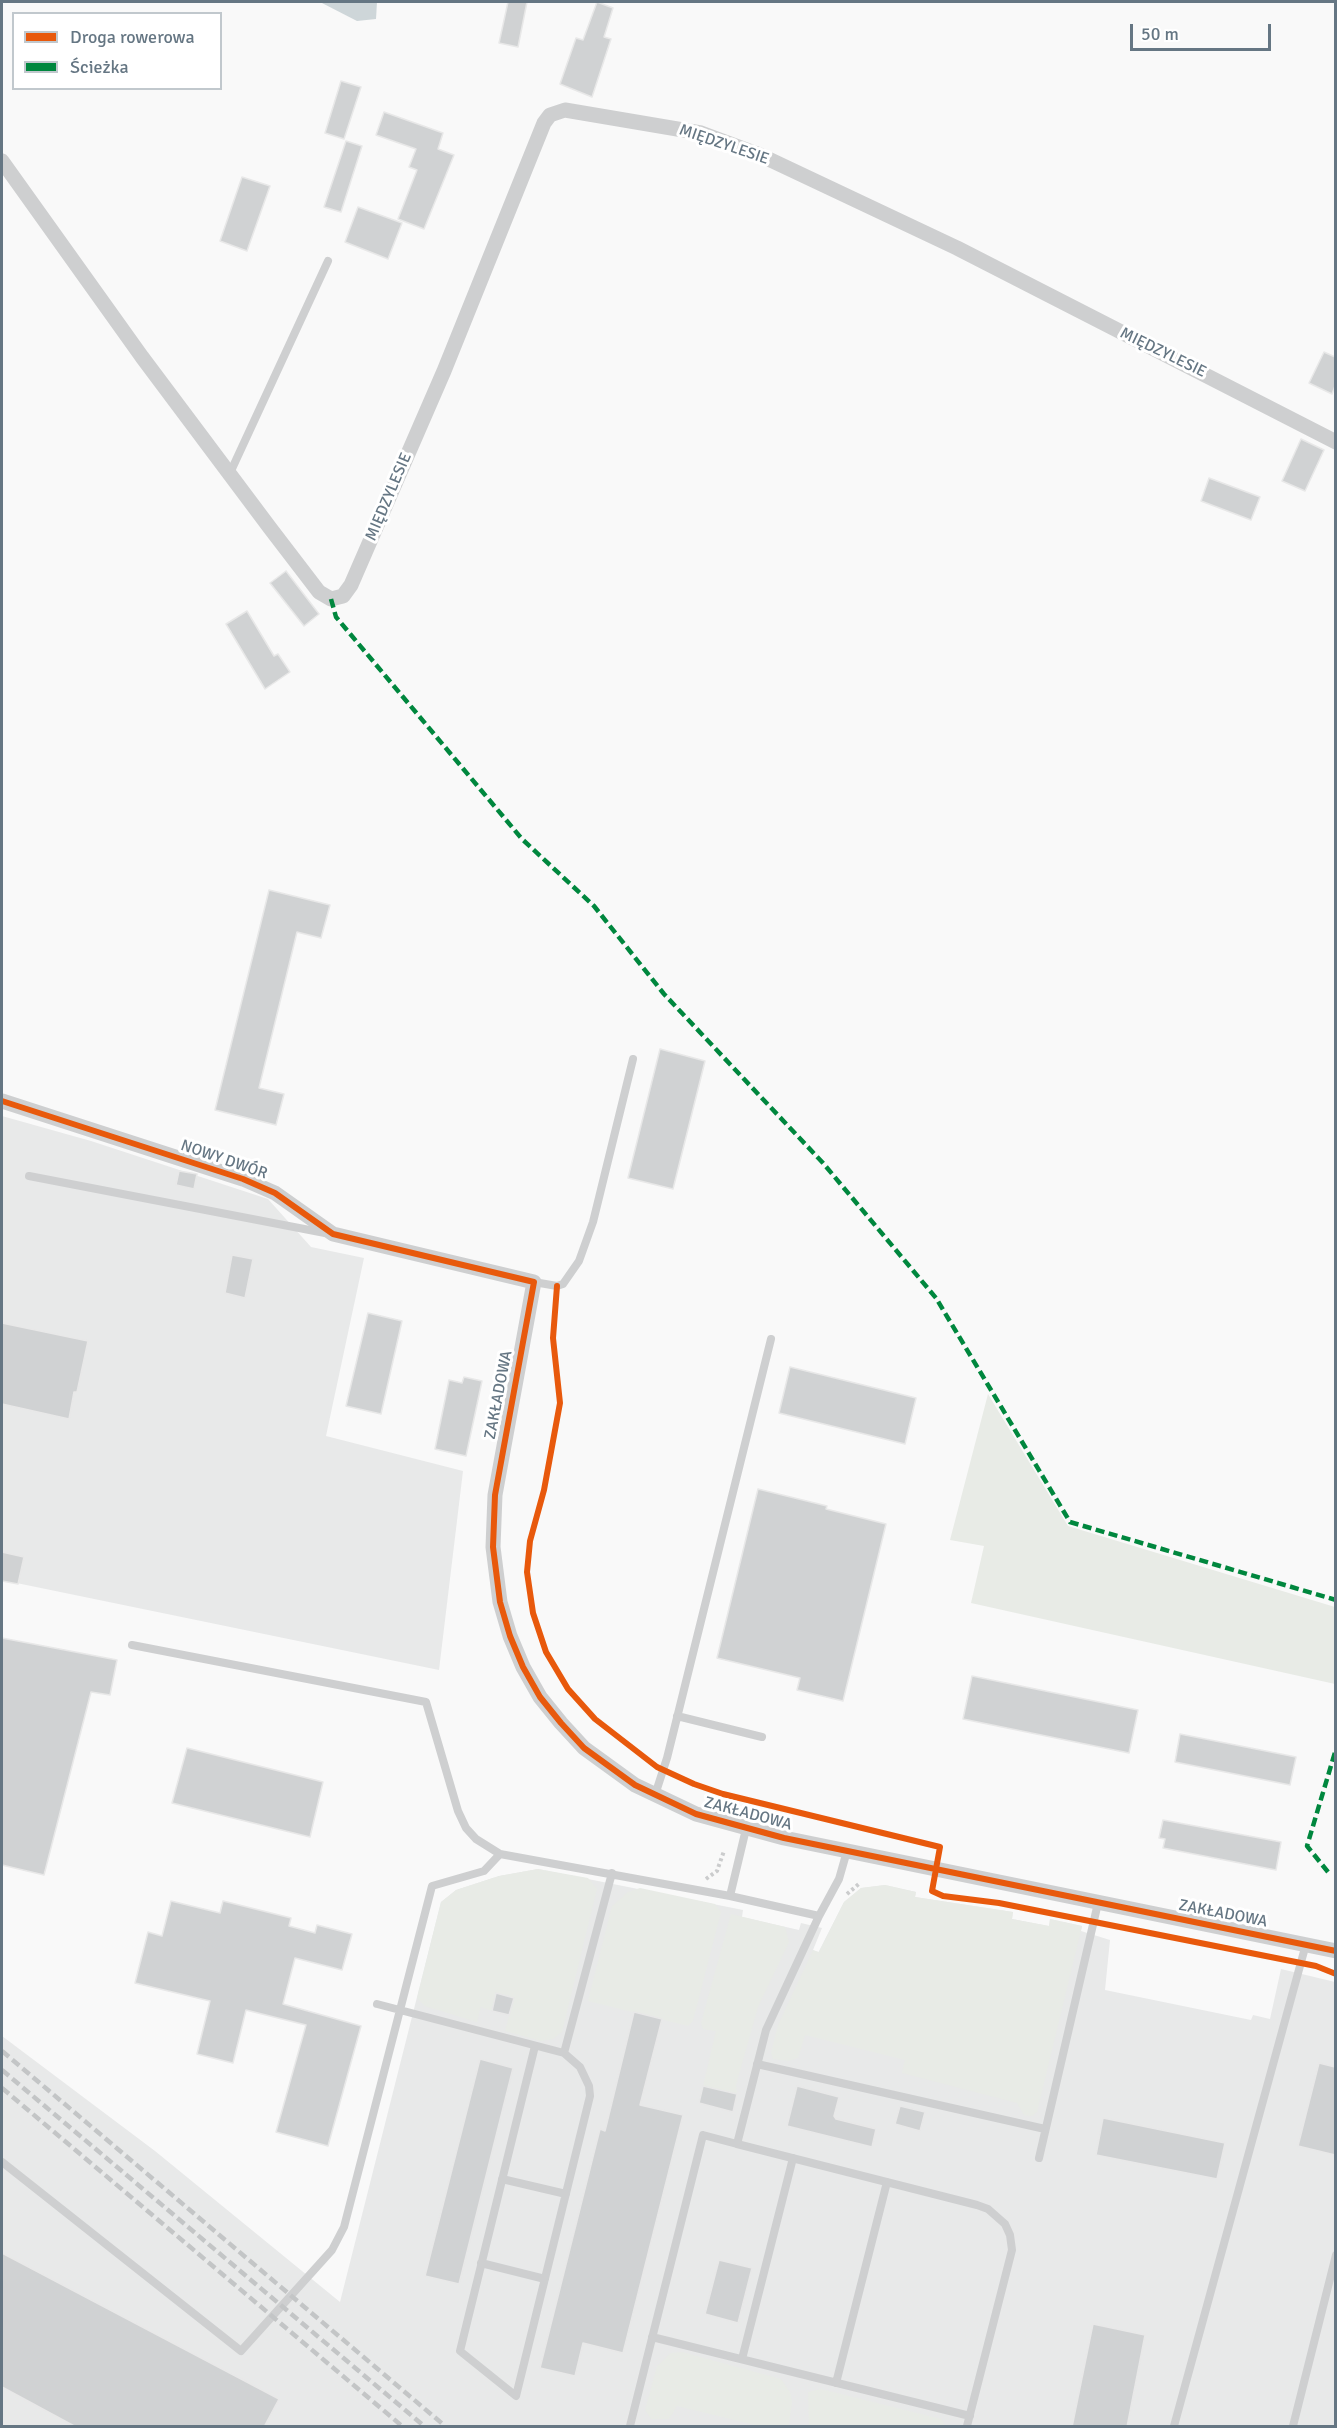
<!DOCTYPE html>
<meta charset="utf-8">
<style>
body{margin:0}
#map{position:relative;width:1337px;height:2428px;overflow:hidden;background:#f9f9f9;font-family:Signika,sans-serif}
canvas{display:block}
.frame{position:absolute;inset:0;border:3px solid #657683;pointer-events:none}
.legend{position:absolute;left:12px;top:12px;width:210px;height:78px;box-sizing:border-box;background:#fff;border:2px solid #c1c8cd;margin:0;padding:8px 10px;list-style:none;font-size:18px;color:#657683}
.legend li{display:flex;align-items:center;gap:12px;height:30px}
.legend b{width:30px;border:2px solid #c1c8cd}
.scale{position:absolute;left:1130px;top:24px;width:141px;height:27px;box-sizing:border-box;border:3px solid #657683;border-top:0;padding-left:8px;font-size:18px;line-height:21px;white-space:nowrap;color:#657683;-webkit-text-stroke:4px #fff;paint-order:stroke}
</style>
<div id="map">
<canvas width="1337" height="2428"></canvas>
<div class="frame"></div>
<ul class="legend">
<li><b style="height:8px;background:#e8590c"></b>Droga rowerowa</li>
<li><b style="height:8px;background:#00873e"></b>Ścieżka</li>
</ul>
<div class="scale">50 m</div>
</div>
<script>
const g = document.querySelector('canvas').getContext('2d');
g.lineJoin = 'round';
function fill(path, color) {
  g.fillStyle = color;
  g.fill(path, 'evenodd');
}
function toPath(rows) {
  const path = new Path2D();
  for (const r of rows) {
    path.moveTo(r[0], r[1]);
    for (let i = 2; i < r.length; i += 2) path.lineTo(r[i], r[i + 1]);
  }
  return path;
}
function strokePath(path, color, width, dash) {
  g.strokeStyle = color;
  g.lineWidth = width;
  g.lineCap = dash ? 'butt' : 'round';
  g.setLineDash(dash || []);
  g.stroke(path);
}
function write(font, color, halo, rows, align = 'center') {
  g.font = font + ' Signika,sans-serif';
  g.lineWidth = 6;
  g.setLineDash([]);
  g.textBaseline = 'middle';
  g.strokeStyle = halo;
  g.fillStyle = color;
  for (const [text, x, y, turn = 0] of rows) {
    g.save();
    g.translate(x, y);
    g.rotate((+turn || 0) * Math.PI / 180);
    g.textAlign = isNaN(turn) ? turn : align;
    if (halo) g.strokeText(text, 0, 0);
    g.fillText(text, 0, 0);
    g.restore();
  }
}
fill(toPath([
 [2,1116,91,1141,268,1199,311,1247,364,1258,326,1436,463,1471,439,1670,2,1580],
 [538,1869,743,1910,742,1917,799,1930,801,1923,822,1928,813,1950,818,1953,844,1902,861,1888,885,1885,916,1892,915,1897,1013,1912,1012,1919,1049,1926,1050,1919,1082,1926,1081,1931,1110,1940,1105,1990,1251,2020,1253,2015,1270,2019,1281,1969,1335,1982,1335,2426,2,2426,2,2036,155,2151,340,2302,441,1902,456,1890,499,1876]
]), '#e8e9e9');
fill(toPath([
 [988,1394,1068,1526,1335,1607,1335,1684,971,1603,984,1546,950,1540],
 [538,1869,588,1878,597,1889,562,2032,553,2039,541,2041,505,2031,514,1998,497,1994,492,2011,481,2007,477,2022,425,2006,417,1998,441,1902,456,1890,499,1876],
 [885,1885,916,1892,915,1897,1013,1912,1012,1919,1049,1926,1050,1919,1082,1926,1037,2112,1032,2116,1024,2115,1017,2103,902,2073,905,2060,805,2035,798,2058,788,2061,773,2059,771,2053,778,2025,813,1950,819,1952,844,1902,861,1888],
 [640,1888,715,1904,721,1912,693,2021,688,2026,588,2001,612,1906,628,1892],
 [731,1914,785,1927,789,1942,758,2007,736,2085,737,2094,703,2086,716,2031,703,2029,701,2023],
 [682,2352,781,2379,790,2392,792,2402,789,2424,787,2426,759,2426,677,2406,669,2419,651,2419,645,2410,657,2366,671,2353],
 [821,2389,941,2419,946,2426,809,2426,808,2392]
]), '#e8ebe6');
fill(toPath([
 [320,2,377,2,376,19,357,21]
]), '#ced6d9');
const building = toPath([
 [508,2,527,2,518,47,499,43,508,2],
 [597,2,613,8,604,37,611,39,592,97,560,84,576,38,583,40,597,2],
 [341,81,361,87,344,139,325,133,341,81],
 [384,112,443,133,438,149,454,155,424,229,398,219,417,170,409,167,416,149,376,135,384,112],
 [346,141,362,146,341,212,324,207,346,141],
 [242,177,270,186,247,251,220,241,242,177],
 [358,207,402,223,388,259,345,242,358,207],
 [1324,352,1335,357,1335,386,1332,394,1309,383,1324,352],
 [1301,439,1324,450,1305,491,1282,481,1301,439],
 [1209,478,1260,497,1251,520,1201,501,1209,478],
 [286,571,319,614,304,626,270,583,286,571],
 [247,611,274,656,278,654,290,672,265,689,226,624,247,611],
 [269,890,330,905,321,938,297,932,259,1088,284,1094,276,1125,215,1110,269,890],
 [660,1049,705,1061,673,1189,628,1178,660,1049],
 [179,1171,197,1174,194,1189,176,1185,179,1171],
 [232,1255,253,1259,245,1298,225,1293,232,1255],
 [368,1313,402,1321,381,1414,346,1406,368,1313],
 [2,1323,88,1341,77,1392,74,1392,69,1419,2,1404,2,1323],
 [790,1367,916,1398,905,1444,779,1413,790,1367],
 [464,1377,482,1381,466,1456,435,1449,449,1380,462,1383,464,1377],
 [758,1489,827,1506,826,1509,886,1524,843,1701,797,1690,800,1678,717,1658,758,1489],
 [2,1552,24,1557,18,1584,2,1581,2,1552],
 [2,1638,117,1660,110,1695,91,1692,44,1875,2,1865,2,1638],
 [972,1676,1138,1710,1129,1753,963,1719,972,1676],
 [1180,1734,1296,1757,1290,1785,1175,1762,1180,1734],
 [187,1748,323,1782,310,1837,172,1803,187,1748],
 [1163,1820,1281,1842,1276,1870,1163,1848,1165,1839,1159,1838,1163,1820],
 [171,1901,220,1913,223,1901,291,1918,289,1926,315,1933,317,1925,352,1934,342,1970,295,1958,283,2004,361,2026,328,2146,276,2132,306,2025,246,2010,233,2063,197,2054,210,2001,135,1983,148,1932,162,1936,171,1901],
 [496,1993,514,1998,509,2015,492,2011,496,1993],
 [634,2012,662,2019,640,2105,683,2115,623,2353,583,2343,575,2376,540,2368,600,2129,605,2131,634,2012],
 [480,2059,513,2068,459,2284,425,2276,480,2059],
 [1319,2063,1335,2067,1335,2155,1298,2146,1319,2063],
 [703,2086,737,2094,733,2112,699,2103,703,2086],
 [797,2086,839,2097,834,2116,836,2119,876,2129,872,2147,787,2126,797,2086],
 [900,2106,925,2112,920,2131,895,2124,900,2106],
 [1103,2118,1225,2143,1217,2179,1096,2155,1103,2118],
 [2,2253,279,2399,264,2427,76,2427,2,2387,2,2253],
 [719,2260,752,2268,738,2323,705,2314,719,2260],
 [1093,2324,1145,2335,1127,2427,1072,2427,1093,2324]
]);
fill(building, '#d0d2d3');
strokePath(building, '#e8e8e8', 1.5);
strokePath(toPath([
 [706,1879,717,1871,724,1851],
 [847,1894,860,1883]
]), '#cbcccd', 4, [3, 3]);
strokePath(toPath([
 [230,473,328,261],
 [29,1176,325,1233],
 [534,1282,557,1286,563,1284,579,1261,593,1222,633,1059],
 [132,1645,426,1702,458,1811,466,1828,476,1839,500,1854,730,1896],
 [677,1716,762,1737],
 [655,1795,667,1758,771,1339],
 [746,1829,730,1896,819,1916,839,1879,847,1851],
 [377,2004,564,2053,612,1873],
 [535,2046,460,2351,516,2396,590,2096,589,2086,580,2067,564,2053],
 [757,2064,1045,2129],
 [737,2144,977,2205,988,2209,1005,2224,1010,2235,1012,2250,967,2426],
 [1039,2158,1098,1903],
 [2,2162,241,2351,332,2250,344,2227,432,1886,484,1871,500,1854],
 [502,2179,566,2194],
 [481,2263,545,2279],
 [652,2337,970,2416],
 [742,2359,793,2158],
 [836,2383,887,2182],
 [630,2426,703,2135,737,2144,766,2030,819,1916],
 [1174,2426,1306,1944],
 [1293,2426,1336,2255]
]), '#cecfd0', 8);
strokePath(toPath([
 [2,161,142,357,270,528,319,592,331,599,343,596,351,585,444,371,544,123,550,115,565,110,701,133,760,155,957,248,1336,442],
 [2,1101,243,1179,275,1193,333,1234,534,1282,495,1495,493,1547,500,1602,510,1636,523,1667,540,1697,561,1723,584,1748,635,1785,696,1814,784,1838,1336,1951]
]), '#cecfd0', 15);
strokePath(toPath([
 [2,2051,445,2426],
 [2,2070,424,2426],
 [2,2088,402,2426]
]), '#c3c5c6', 4.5, [9, 4.5]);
strokePath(toPath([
 [331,599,336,617,522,839,594,906,664,994,823,1163,936,1298,1070,1522,1336,1600],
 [1328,1872,1307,1846,1336,1749]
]), '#00873e', 4.5, [9, 4.5]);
strokePath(toPath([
 [2,1101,243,1179,275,1193,333,1234,534,1282,495,1495,493,1547,500,1602,510,1636,523,1667,540,1697,561,1723,584,1748,635,1785,696,1814,784,1838,1336,1951],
 [557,1286,553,1338,560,1403,544,1490,530,1541,527,1572,533,1613,546,1652,568,1689,595,1719,657,1767,694,1784,723,1794,940,1847,932,1891,943,1896,999,1903,1316,1966,1336,1974]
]), '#e8590c', 6);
write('16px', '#657683', '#fff', [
 ["MIĘDZYLESIE",724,145,19],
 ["MIĘDZYLESIE",1163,353,26],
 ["MIĘDZYLESIE",389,497,-67],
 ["NOWY DWÓR",224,1160,19],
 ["ZAKŁADOWA",499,1395,-79],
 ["ZAKŁADOWA",748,1814,15],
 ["ZAKŁADOWA",1223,1914,11]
]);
</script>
